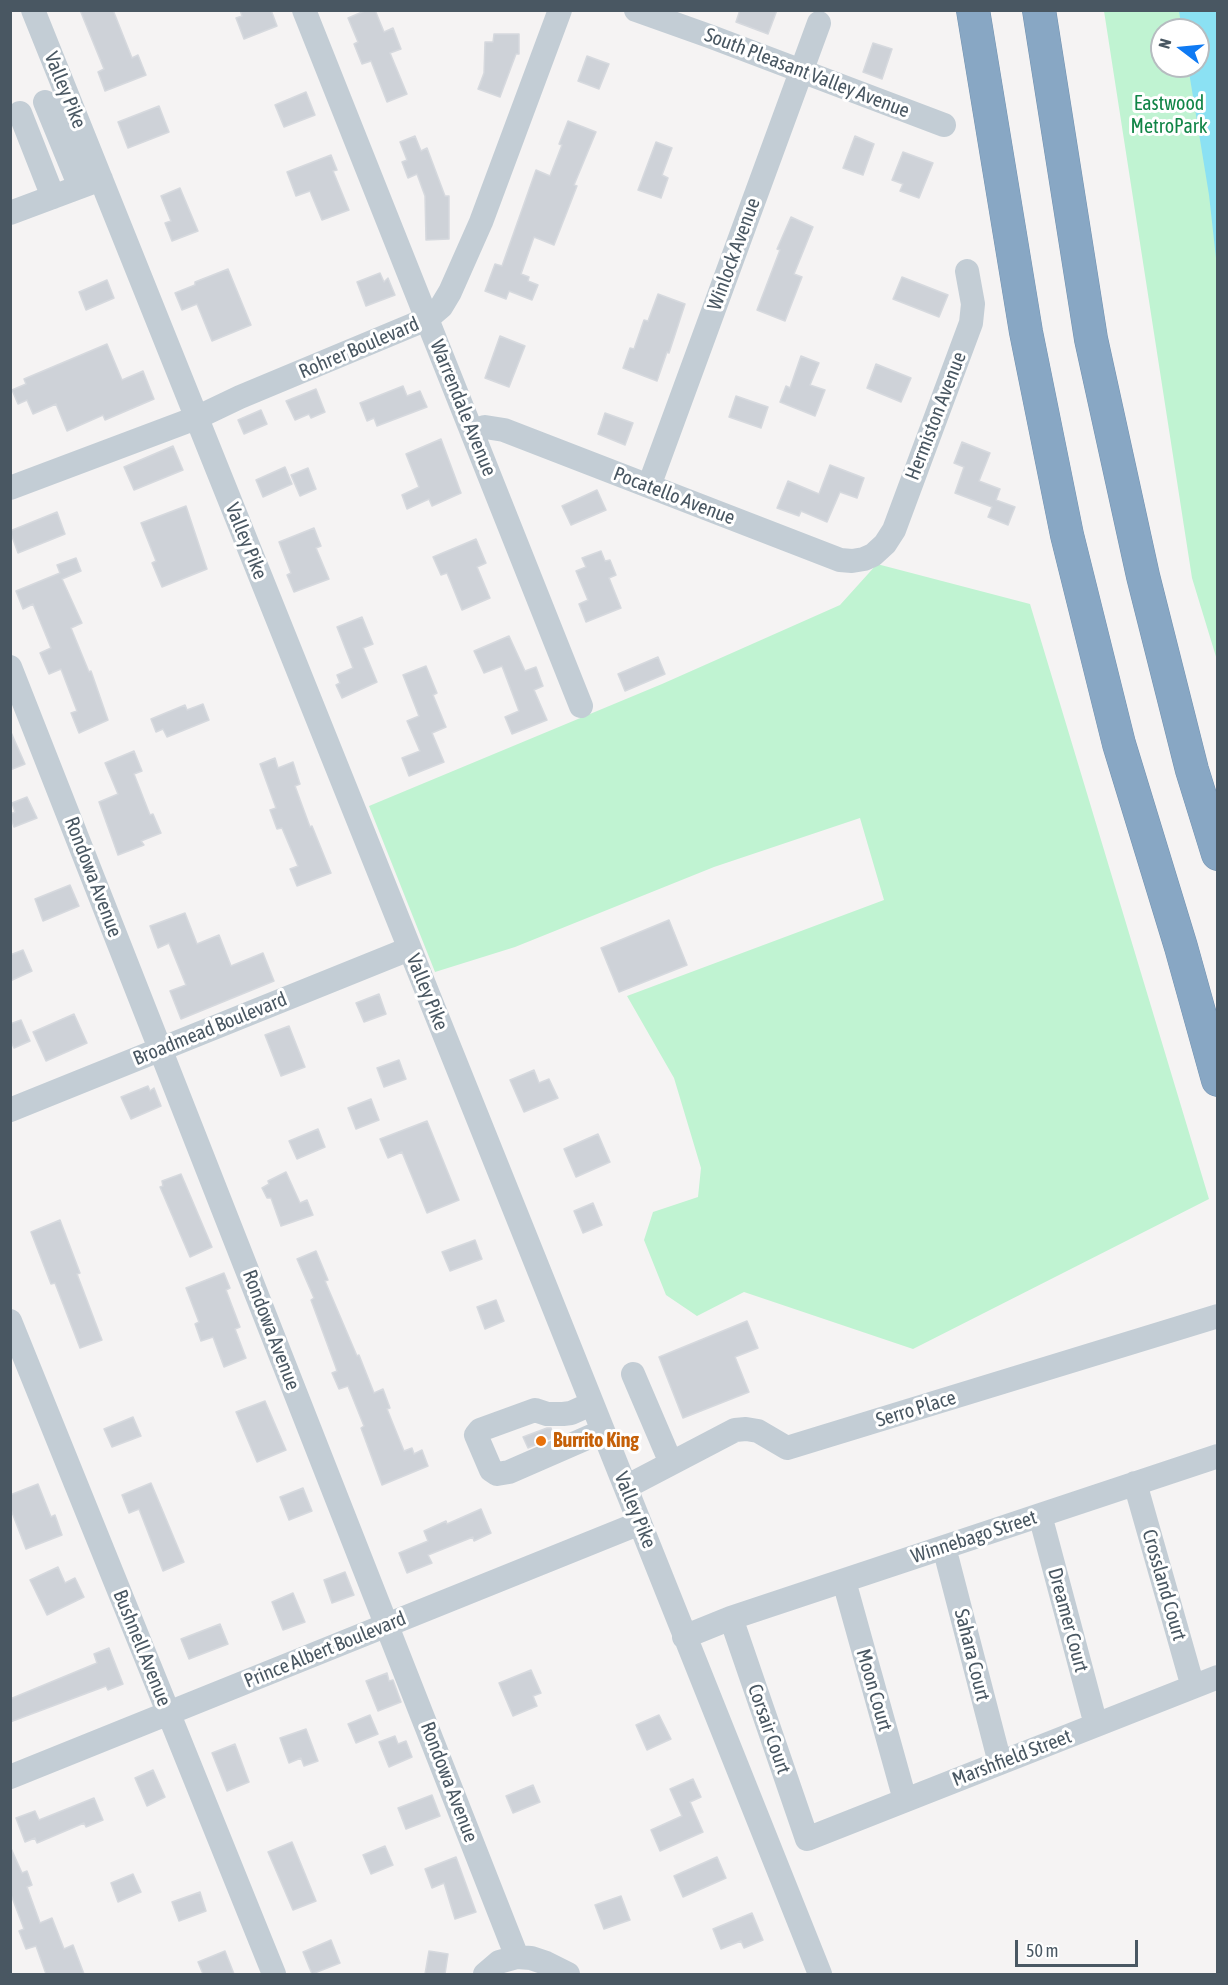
<!DOCTYPE html>
<style>
body{margin:0}
#map{position:relative;width:1228px;height:1985px;overflow:hidden;background:#f5f3f3;font-family:"Asap Condensed",sans-serif}
canvas{display:block}
.frame{position:absolute;inset:0;border:12px solid #495762;pointer-events:none}
.north{position:absolute;left:1150px;top:18px;width:60px;height:60px;box-sizing:border-box;background:#fff;border:2px solid #b6bcc0;border-radius:50%;rotate:286deg;font-size:16px;font-weight:700;line-height:24px;text-align:center;color:#495762}
.north::after{content:'';display:block;margin:auto;width:21px;height:27px;background:#0f7af3;clip-path:polygon(50% 0,100% 100%,50% 72%,0 100%)}
.scale{position:absolute;left:1015px;top:1940px;width:123px;height:27px;box-sizing:border-box;border:3px solid #495762;border-top:0;padding-left:8px;font-size:18px;line-height:21px;white-space:nowrap;color:#495762;-webkit-text-stroke:4px #fff;paint-order:stroke}
</style>
<div id="map">
<canvas width="1228" height="1985"></canvas>
<div class="frame"></div>
<div class="north">N</div>
<div class="scale">50 m</div>
</div>
<script>
const g = document.querySelector('canvas').getContext('2d');
g.lineJoin = 'round';
function fill(path, color) {
  g.fillStyle = color;
  g.fill(path, 'evenodd');
}
function toPath(rows) {
  const path = new Path2D();
  for (const r of rows) {
    path.moveTo(r[0], r[1]);
    for (let i = 2; i < r.length; i += 2) path.lineTo(r[i], r[i + 1]);
  }
  return path;
}
function strokePath(path, color, width, dash) {
  g.strokeStyle = color;
  g.lineWidth = width;
  g.lineCap = dash ? 'butt' : 'round';
  g.setLineDash(dash || []);
  g.stroke(path);
}
function write(font, color, halo, rows, align = 'center') {
  g.font = font + ' "Asap Condensed",sans-serif';
  g.lineWidth = 6;
  g.setLineDash([]);
  g.textBaseline = 'middle';
  g.strokeStyle = halo;
  g.fillStyle = color;
  for (const [text, x, y, turn = 0] of rows) {
    g.save();
    g.translate(x, y);
    g.rotate((+turn || 0) * Math.PI / 180);
    g.textAlign = isNaN(turn) ? turn : align;
    if (halo) g.strokeText(text, 0, 0);
    g.fillText(text, 0, 0);
    g.restore();
  }
}
fill(toPath([
 [1104,11,1217,11,1217,660,1192,578],
 [1162,30,1198,30,1198,66,1162,66],
 [877,564,1030,604,1209,1199,913,1349,744,1292,697,1316,666,1295,644,1240,653,1212,698,1197,701,1168,674,1078,627,996,884,900,860,818,714,867,515,947,435,972,369,806,662,684,840,605]
]), '#c0f3d2');
fill(toPath([
 [1179,11,1217,11,1217,267,1209,195,1188,66,1198,66,1198,30,1182,30]
]), '#8be1f3');
const building = toPath([
 [80,10,113,10,132,58,138,55,146,75,105,91,98,72,104,69,80,10],
 [240,10,271,10,277,26,244,39,236,18,242,16,240,10],
 [367,10,375,10,384,32,393,28,401,49,390,53,407,94,387,102,371,61,362,64,354,44,358,42,348,18,367,10],
 [740,10,777,10,768,34,736,22,740,10],
 [494,34,519,34,519,54,516,54,500,97,478,89,484,73,485,42,493,42,494,34],
 [873,43,892,49,882,79,863,72,873,43],
 [587,56,609,64,599,89,578,81,587,56],
 [306,92,315,115,284,127,275,105,306,92],
 [159,106,169,132,128,148,118,122,159,106],
 [568,121,596,132,574,185,577,186,554,245,534,237,521,274,529,277,528,281,538,285,532,300,509,291,506,299,485,291,495,264,502,266,536,170,550,176,562,145,559,144,568,121],
 [415,136,421,151,427,148,445,196,449,196,449,239,426,240,425,196,417,174,408,178,402,162,407,160,400,142,415,136],
 [855,136,874,144,863,175,843,168,855,136],
 [656,142,672,148,662,175,668,178,661,198,638,190,656,142],
 [903,152,933,163,919,198,900,191,903,184,892,180,903,152],
 [331,155,337,170,333,171,349,210,322,220,310,191,296,196,287,172,331,155],
 [180,188,198,231,172,241,165,223,171,221,161,196,180,188],
 [791,217,813,227,794,274,802,277,785,321,757,310,780,250,777,249,791,217],
 [228,269,251,325,212,341,197,304,182,310,175,293,195,285,195,282,228,269],
 [380,273,384,282,388,278,395,295,366,306,357,282,380,273],
 [902,277,948,295,939,317,893,299,902,277],
 [107,280,114,298,86,310,79,292,107,280],
 [658,294,685,304,669,353,667,352,657,381,623,368,630,348,634,349,644,320,648,321,658,294],
 [500,336,525,346,509,387,485,378,500,336],
 [107,344,122,380,143,371,154,399,105,420,103,415,67,431,56,404,33,414,27,400,18,404,12,390,26,384,24,379,107,344],
 [801,356,819,363,810,385,825,390,815,416,780,402,786,386,790,388,801,356],
 [876,364,911,378,901,402,867,388,876,364],
 [403,386,407,396,420,391,427,407,377,426,374,418,367,421,360,403,403,386],
 [316,389,325,412,311,418,309,414,295,420,286,401,316,389],
 [736,396,768,407,761,428,729,417,736,396],
 [261,410,267,424,244,434,238,420,261,410],
 [605,413,633,423,625,445,598,434,605,413],
 [441,439,461,493,432,506,429,499,407,509,402,495,419,487,406,454,441,439],
 [962,442,990,453,979,481,1000,489,996,500,1015,507,1008,525,988,517,992,507,955,493,964,467,954,463,962,442],
 [173,446,183,470,134,490,124,467,173,446],
 [830,465,864,478,857,498,840,492,827,522,801,511,799,516,777,508,788,481,819,494,830,465],
 [285,467,292,484,263,497,256,480,285,467],
 [308,468,316,489,300,496,291,475,308,468],
 [597,490,606,510,571,525,562,506,597,490],
 [186,506,207,569,162,587,152,563,156,561,141,523,186,506],
 [57,512,65,534,18,553,10,531,57,512],
 [314,528,321,546,316,548,329,579,294,592,287,575,291,573,279,542,314,528],
 [476,539,486,563,477,567,490,598,462,610,447,573,441,575,433,557,476,539],
 [601,551,605,561,610,560,616,575,609,578,621,608,586,622,579,604,588,600,576,571,586,567,582,558,601,551],
 [76,558,81,571,62,579,82,623,71,628,89,672,91,671,108,720,79,733,71,713,77,711,61,669,49,674,40,653,51,648,33,604,23,609,16,591,60,573,57,565,76,558],
 [362,617,373,644,363,648,377,682,342,698,336,685,340,683,337,675,353,668,337,627,362,617],
 [509,636,525,671,536,667,543,686,534,690,547,720,512,734,505,717,519,711,502,666,484,673,474,651,509,636],
 [658,657,665,674,625,691,618,674,658,657],
 [426,666,437,693,433,695,446,727,432,733,444,762,409,776,402,758,420,751,407,721,419,716,403,675,426,666],
 [203,704,209,720,167,737,163,729,156,732,151,719,185,705,187,710,203,704],
 [10,730,25,764,10,770,10,730],
 [134,751,142,771,134,774,150,815,153,814,161,833,141,841,144,845,118,855,99,802,118,794,105,763,134,751],
 [275,758,278,768,293,762,300,784,295,786,310,827,312,826,331,873,297,886,290,869,298,866,282,828,277,829,270,810,276,808,260,764,275,758],
 [27,797,37,818,14,827,10,816,10,814,15,812,12,803,27,797],
 [70,885,79,906,43,921,35,899,70,885],
 [185,913,197,944,219,935,231,966,263,953,274,981,181,1019,170,991,186,985,169,943,158,948,150,926,185,913],
 [669,920,687,965,619,992,601,948,669,920],
 [23,950,32,971,10,981,10,955,23,950],
 [379,994,386,1014,364,1022,356,1003,379,994],
 [74,1014,87,1043,46,1061,33,1032,74,1014],
 [21,1020,30,1041,14,1048,10,1040,10,1024,21,1020],
 [289,1026,305,1067,281,1076,265,1035,289,1026],
 [399,1060,406,1079,384,1087,377,1068,399,1060],
 [534,1070,539,1083,549,1079,558,1098,524,1112,510,1080,534,1070],
 [148,1086,150,1091,154,1088,161,1106,131,1119,121,1097,148,1086],
 [371,1099,379,1120,356,1129,348,1108,371,1099],
 [427,1121,459,1200,427,1213,402,1152,388,1158,380,1139,427,1121],
 [318,1129,325,1147,297,1159,289,1141,318,1129],
 [598,1134,610,1162,576,1177,564,1149,598,1134],
 [286,1172,300,1203,307,1200,313,1215,281,1226,271,1198,267,1198,262,1188,269,1184,268,1181,286,1172],
 [181,1174,212,1247,190,1257,160,1187,163,1186,162,1181,181,1174],
 [593,1203,602,1225,583,1233,574,1211,593,1203],
 [60,1220,80,1273,77,1274,102,1340,80,1348,55,1283,51,1284,31,1232,60,1220],
 [475,1240,482,1259,450,1271,442,1252,475,1240],
 [316,1251,328,1280,325,1281,357,1356,359,1355,374,1393,383,1389,390,1408,387,1409,404,1451,412,1448,414,1454,422,1450,428,1466,382,1485,361,1428,364,1426,348,1386,339,1389,332,1373,337,1371,335,1365,311,1300,314,1298,297,1259,316,1251],
 [224,1273,230,1288,226,1290,240,1327,235,1329,246,1358,224,1367,213,1337,201,1341,195,1324,199,1322,186,1288,224,1273],
 [496,1300,504,1321,485,1329,477,1307,496,1300],
 [747,1321,758,1348,735,1357,749,1392,683,1418,659,1357,747,1321],
 [265,1401,286,1450,257,1462,236,1412,265,1401],
 [133,1417,141,1436,112,1447,104,1429,133,1417],
 [547,1428,551,1428,554,1437,528,1448,523,1437,547,1428],
 [151,1483,184,1562,163,1571,139,1509,129,1513,122,1495,151,1483],
 [38,1484,51,1517,55,1515,62,1535,26,1549,10,1507,10,1495,38,1484],
 [303,1488,312,1511,289,1520,280,1497,303,1488],
 [481,1509,491,1533,474,1541,473,1537,428,1555,432,1563,407,1573,399,1553,428,1541,424,1531,446,1521,447,1524,481,1509],
 [58,1567,65,1583,75,1578,84,1597,47,1615,30,1580,58,1567],
 [345,1572,354,1595,332,1603,324,1580,345,1572],
 [293,1593,305,1622,283,1630,272,1602,293,1593],
 [220,1624,228,1644,189,1659,181,1639,220,1624],
 [109,1648,123,1684,108,1690,106,1686,10,1722,10,1699,97,1663,94,1654,109,1648],
 [531,1670,541,1693,533,1696,537,1706,513,1716,499,1683,531,1670],
 [387,1673,389,1681,393,1680,401,1702,378,1711,366,1681,387,1673],
 [370,1715,378,1734,356,1743,348,1724,370,1715],
 [659,1715,671,1739,647,1750,636,1725,659,1715],
 [306,1729,318,1761,304,1766,301,1758,289,1763,280,1738,306,1729],
 [395,1736,398,1744,406,1741,412,1757,389,1767,379,1742,395,1736],
 [235,1744,249,1782,227,1791,212,1753,235,1744],
 [153,1770,165,1797,147,1806,135,1778,153,1770],
 [693,1779,701,1797,690,1802,703,1832,660,1851,651,1830,682,1816,670,1789,693,1779],
 [533,1785,540,1802,513,1813,506,1796,533,1785],
 [432,1795,440,1816,406,1829,398,1808,432,1795],
 [94,1798,103,1820,86,1827,84,1823,37,1843,35,1838,25,1842,16,1818,35,1811,39,1820,94,1798],
 [292,1842,316,1901,293,1910,268,1852,292,1842],
 [10,1846,22,1873,27,1871,32,1885,27,1887,40,1923,52,1918,64,1949,73,1945,84,1974,46,1974,36,1946,26,1949,19,1931,24,1929,10,1892,10,1846],
 [385,1846,393,1865,371,1874,363,1855,385,1846],
 [456,1857,476,1912,455,1919,444,1883,432,1888,425,1869,456,1857],
 [717,1857,726,1878,683,1897,674,1876,717,1857],
 [133,1874,141,1892,118,1902,111,1883,133,1874],
 [200,1892,206,1911,179,1921,172,1902,200,1892],
 [621,1896,630,1920,604,1929,595,1905,621,1896],
 [752,1913,763,1940,744,1948,741,1941,721,1949,713,1929,752,1913],
 [331,1940,340,1963,312,1974,303,1952,331,1940],
 [225,1951,234,1974,203,1974,198,1962,225,1951],
 [429,1951,448,1954,445,1974,425,1974,429,1951]
]);
fill(building, '#ced2d8');
strokePath(building, '#d6d9de', 1.5);
const highway = toPath([
 [973,10,1026,332,1067,535,1119,744,1181,947,1218,1080],
 [1039,10,1091,339,1143,576,1192,770,1218,854]
]);
strokePath(highway, '#7392b0', 34);
strokePath(toPath([
 [33,10,544,1283,820,1974],
 [304,10,581,706],
 [636,10,709,36,944,125],
 [45,102,80,187],
 [20,113,53,197],
 [10,213,101,179],
 [472,431,485,427,504,430,840,560,852,561,864,559,873,555,885,544,894,530,971,323,973,304,967,271],
 [649,486,819,23],
 [10,488,196,418,240,397,427,319,441,307,450,292,481,222,560,10],
 [10,667,517,1957],
 [10,1110,409,949],
 [10,1321,274,1974],
 [633,1374,671,1463],
 [591,1404,571,1413,563,1414,547,1414,535,1410,480,1430,476,1435,491,1470,497,1474,509,1472,603,1431],
 [1135,1483,1193,1687],
 [626,1487,735,1430,746,1429,758,1431,787,1448,1218,1316],
 [1040,1515,1096,1725],
 [944,1547,1000,1763],
 [844,1581,905,1800],
 [731,1618,807,1839,1218,1677],
 [684,1637,731,1618,1218,1456],
 [10,1777,640,1523],
 [485,1974,499,1962,517,1957,531,1958,546,1963,568,1974]
]), '#c3cdd5', 24);
strokePath(highway, '#88a7c4', 33);
for (const [x, y, r, color] of [
 [541,1441,6,"#e8710a"]
]) {
  const dot = new Path2D();
  dot.arc(x, y, r, 0, 2 * Math.PI);
  g.fillStyle = color;
  g.fill(dot);
  strokePath(dot, '#fff', 2);
}
write('20px', '#495762', '#fff', [
 ["South Pleasant Valley Avenue",807,73,21],
 ["Valley Pike",65,90,68],
 ["Winlock Avenue",734,254,-70],
 ["Rohrer Boulevard",359,348,-23],
 ["Warrendale Avenue",463,408,68],
 ["Hermiston Avenue",936,416,-69],
 ["Pocatello Avenue",674,496,21],
 ["Valley Pike",246,541,68],
 ["Rondowa Avenue",93,877,69],
 ["Valley Pike",427,992,68],
 ["Broadmead Boulevard",210,1029,-22],
 ["Rondowa Avenue",271,1330,69],
 ["Serro Place",916,1409,-17],
 ["Valley Pike",635,1510,68],
 ["Winnebago Street",974,1537,-18],
 ["Crossland Court",1164,1585,74],
 ["Dreamer Court",1068,1620,75],
 ["Bushnell Avenue",142,1648,68],
 ["Prince Albert Boulevard",325,1650,-22],
 ["Sahara Court",972,1655,76],
 ["Moon Court",874,1690,74],
 ["Corsair Court",769,1729,71],
 ["Marshfield Street",1012,1758,-21],
 ["Rondowa Avenue",449,1782,69]
]);
write('20px', '#118547', '#fff', [
 ["Eastwood",1169,104],
 ["MetroPark",1169,127]
]);
write('bold 20px', '#c56008', '#fff', [
 ["Burrito King",553,1441]
], 'left');
</script>
